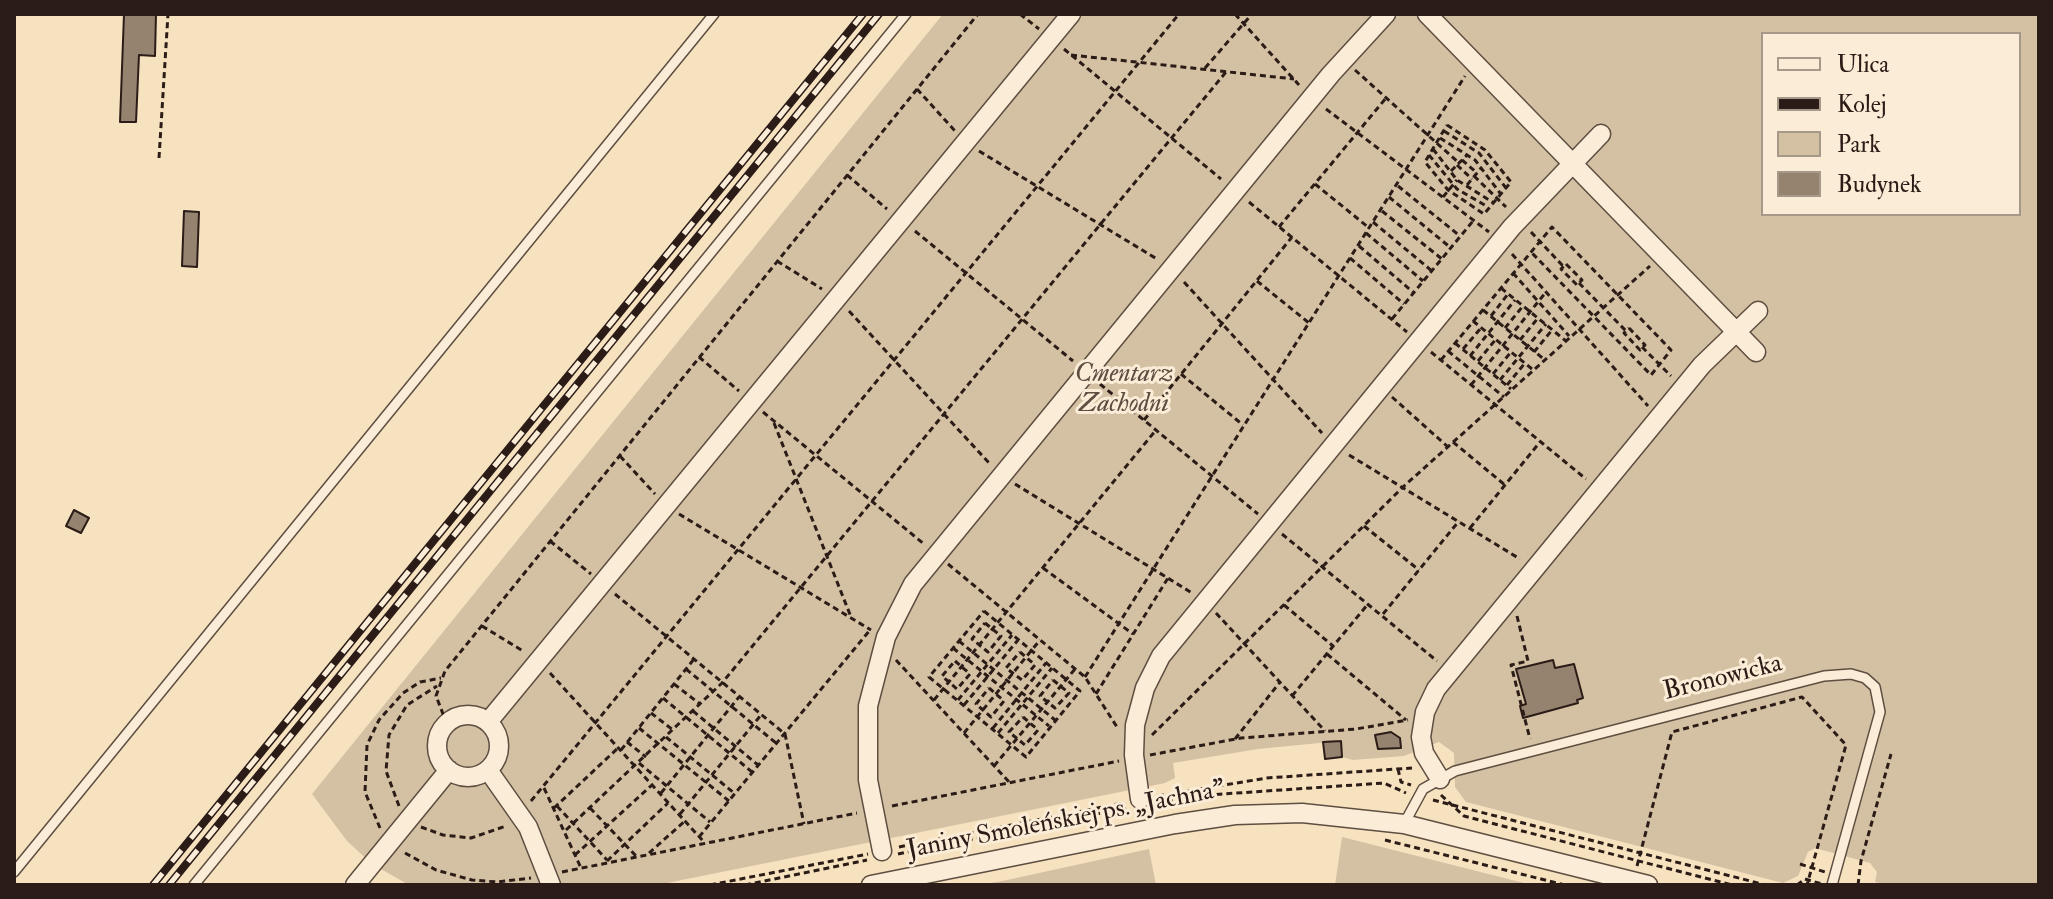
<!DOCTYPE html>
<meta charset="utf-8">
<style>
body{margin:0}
#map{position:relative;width:2053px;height:899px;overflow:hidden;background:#f7e2c0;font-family:"IM FELL Double Pica",serif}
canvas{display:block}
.frame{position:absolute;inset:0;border:16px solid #2b1c17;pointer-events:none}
.legend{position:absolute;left:1761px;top:32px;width:260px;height:184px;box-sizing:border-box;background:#faecd6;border:2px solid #a7998a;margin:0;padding:10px 14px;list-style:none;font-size:24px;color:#2b1c17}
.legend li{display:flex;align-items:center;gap:16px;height:40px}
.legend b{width:40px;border:2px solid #a7998a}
</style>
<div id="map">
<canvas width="2053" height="899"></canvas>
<div class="frame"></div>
<ul class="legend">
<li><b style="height:10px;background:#faecd6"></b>Ulica</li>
<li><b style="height:10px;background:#2b1c17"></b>Kolej</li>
<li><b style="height:22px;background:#d4c0a3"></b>Park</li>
<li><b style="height:22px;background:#95836f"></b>Budynek</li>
</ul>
</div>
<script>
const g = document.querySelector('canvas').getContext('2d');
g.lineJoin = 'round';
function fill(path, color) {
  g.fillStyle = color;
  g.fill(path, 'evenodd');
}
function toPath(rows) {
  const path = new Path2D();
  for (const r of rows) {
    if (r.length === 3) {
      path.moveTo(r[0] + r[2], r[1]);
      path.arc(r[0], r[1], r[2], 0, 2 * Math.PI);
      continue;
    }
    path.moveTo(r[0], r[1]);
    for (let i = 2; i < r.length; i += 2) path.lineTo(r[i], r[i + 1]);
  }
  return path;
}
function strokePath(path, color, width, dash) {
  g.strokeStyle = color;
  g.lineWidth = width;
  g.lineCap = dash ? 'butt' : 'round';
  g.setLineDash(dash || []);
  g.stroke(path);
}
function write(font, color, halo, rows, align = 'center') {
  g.font = font + ' "IM FELL Double Pica",serif';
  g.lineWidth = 6;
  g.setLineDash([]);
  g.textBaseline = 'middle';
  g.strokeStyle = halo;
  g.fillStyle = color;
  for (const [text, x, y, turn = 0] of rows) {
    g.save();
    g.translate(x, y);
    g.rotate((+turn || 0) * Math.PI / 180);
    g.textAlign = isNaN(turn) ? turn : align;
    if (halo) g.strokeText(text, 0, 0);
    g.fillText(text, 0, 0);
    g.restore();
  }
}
fill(toPath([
 [943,14,2039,14,2039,885,1887,885,1875,882,1877,872,1870,863,1815,848,1808,852,1798,876,1783,883,1466,802,1455,787,1454,753,1439,742,1404,756,1353,760,1342,757,1340,741,1258,749,1173,763,1175,778,1165,783,657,885,409,885,372,864,347,841,312,794],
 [1763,34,2019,34,2019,214,1763,214],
 [1342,837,1532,885,1335,885],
 [1149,849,1156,885,980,885,1007,880]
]), '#d4c0a3');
const building = toPath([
 [124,14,156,14,155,56,139,55,136,122,120,122,124,14],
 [184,211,199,212,197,267,182,266,184,211],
 [74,510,89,518,81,533,66,526,74,510],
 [1553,660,1555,668,1574,664,1583,698,1577,700,1578,703,1523,718,1520,706,1526,704,1516,669,1553,660],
 [1391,732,1400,738,1401,748,1378,749,1375,735,1391,732],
 [1341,741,1342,757,1325,759,1323,742,1341,741]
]);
fill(building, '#95836f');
strokePath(building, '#2b1c17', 2);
const lane = toPath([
 [1404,824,1423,789,1455,771,1824,676,1851,674,1865,678,1875,687,1880,712,1832,885],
 [14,872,714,14],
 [194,885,906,14]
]);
const street = toPath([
 [1427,14,1756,352],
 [468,746,31],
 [488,722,1071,14],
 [488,770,528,827,551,885],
 [1440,779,1424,753,1421,737,1425,712,1436,689,1702,365,1758,311],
 [1140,799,1134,755,1135,725,1145,688,1161,656,1512,227,1601,134],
 [882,851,868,780,868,706,886,637,913,584,1331,74,1386,14],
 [355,885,449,770],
 [871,885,1175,824,1235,815,1302,813,1404,824,1648,885]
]);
strokePath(lane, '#5e4e41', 12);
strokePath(street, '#5e4e41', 21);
strokePath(toPath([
 [1020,14,1039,29],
 [1235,14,1299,85],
 [1064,49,1221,179],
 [1071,55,1294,79],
 [1205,68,1252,14],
 [1355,70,1459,163],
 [917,89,955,131],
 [1326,109,1489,232],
 [1447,125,1485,150,1511,182,1484,214,1448,190,1425,162,1447,125],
 [1444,131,1479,153,1506,188],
 [1440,138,1475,160,1500,193],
 [1433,149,1457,180,1494,203],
 [979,151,1157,259],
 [1429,155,1457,189,1488,207],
 [159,158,168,14],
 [1462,160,1477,173],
 [1457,165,1472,179],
 [1451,171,1468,154],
 [847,175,887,209],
 [1474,176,1506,207],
 [1315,184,1368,227],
 [1467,185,1482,167],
 [1398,186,1460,236],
 [1389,197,1451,248],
 [1443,197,1457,180],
 [1249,202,1407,332],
 [1382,211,1442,259],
 [1373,222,1432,271],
 [1279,227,1386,98],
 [915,231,1073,361],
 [1531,232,1563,266],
 [1366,233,1423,281],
 [1359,246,1414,293],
 [1512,254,1648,406],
 [1350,258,1404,304],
 [777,261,822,289],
 [1566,264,1582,280,1577,285,1561,269,1566,264],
 [1513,273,1569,336],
 [1257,281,1309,323],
 [1184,282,1322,433],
 [1579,283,1626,331],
 [1501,288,1566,341],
 [1483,310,1545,360],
 [849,311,990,464],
 [1491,316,1508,294],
 [1392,319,1473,221],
 [1473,321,1532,369],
 [1505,328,1523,306],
 [1629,328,1645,345,1640,350,1624,333,1629,328],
 [1520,340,1538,318],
 [1455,343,1511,389],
 [1642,347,1671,376],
 [1463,349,1481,328],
 [1448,351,1504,397],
 [1431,352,1586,479],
 [1534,352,1552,330],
 [1470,356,1515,300],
 [699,357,739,391],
 [1441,360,1552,227,1671,350,1651,375,1531,252],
 [1478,361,1496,339],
 [1181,374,1243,425],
 [1493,374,1511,352],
 [1500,380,1546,324],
 [1100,384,1258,514],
 [1471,385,1546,292],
 [1507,385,1525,363],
 [1392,397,1448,447],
 [763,412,924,544],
 [1144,420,1292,237],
 [774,423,851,617],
 [1453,442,1505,485],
 [1349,455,1520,559],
 [620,456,655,494],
 [1015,484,1192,593],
 [679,514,871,630],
 [1364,526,1419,570],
 [1470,528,1540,442],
 [1282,534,1437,661],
 [550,541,591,574],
 [948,564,1085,677,1117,727],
 [1043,568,1133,634],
 [615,594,785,734,804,824],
 [1284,605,1333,646],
 [984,611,1080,691,1026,757,929,677,984,611],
 [1216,613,1325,731],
 [1383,614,1459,521],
 [1517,616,1528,661,1511,665,1530,739],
 [985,623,1001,636,988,652,972,639,985,623],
 [482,626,523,651],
 [959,641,1055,720],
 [953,648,1049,726],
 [1020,652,1035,665,1022,680,1006,668,1020,652],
 [1327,654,1406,720],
 [896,660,1010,783],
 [955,661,970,674,957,689,942,676,955,661],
 [686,669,776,743],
 [550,673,704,842],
 [1085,677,1465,76],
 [1053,680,1069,693,1055,708,1040,696,1053,680],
 [674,684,700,704],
 [989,688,1004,701,991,717,976,704,989,688],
 [1096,694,1168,578],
 [1292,696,1368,604],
 [663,698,752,772],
 [934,700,1156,430],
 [958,700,1012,635],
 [964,705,1018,640],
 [693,711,758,765],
 [651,713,673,730],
 [1023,717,1038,730,1025,745,1009,732,1023,717],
 [447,724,436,696,445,671,978,14],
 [639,728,729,801],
 [993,728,1046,663],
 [964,733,1040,640],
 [998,733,1052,668],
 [1152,735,1403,487,1650,266],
 [666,737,734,793],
 [1235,739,1280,682],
 [627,742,646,757],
 [621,750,694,659],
 [1150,755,1241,738,1356,729,1408,720],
 [639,763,710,822],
 [994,766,1075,669],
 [1398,769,1401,782,1411,785],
 [544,788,581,868],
 [661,793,739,697],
 [1441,795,1464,816,1732,885],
 [1158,796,1267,778,1412,768],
 [1433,800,1766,885],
 [531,801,1179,14],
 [1157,803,1208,795,1384,783,1406,793],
 [399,806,386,771,389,735,407,705,437,686],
 [557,806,607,860],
 [892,806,1119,761],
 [554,808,618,748],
 [590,808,637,857],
 [680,814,761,715],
 [421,827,443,835,471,838,506,826],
 [380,828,365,792,367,745,379,720,403,693,420,682,441,678],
 [566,830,722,683,1226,72],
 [699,837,870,630],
 [1385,840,1565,885],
 [899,847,1123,803],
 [405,853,436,870,472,880,497,882,531,878],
 [649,853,685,821],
 [898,854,1126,808],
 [575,855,652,785],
 [607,861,668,803],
 [1800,864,1825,872],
 [1637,866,1672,732,1802,697,1846,745,1807,885],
 [562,872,857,813],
 [710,885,868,854],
 [745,885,867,860],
 [1797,885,1805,879,1822,884],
 [1858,885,1861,861,1891,754]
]), '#2b1c17', 3, [6, 4]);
strokePath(lane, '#faecd6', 9);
strokePath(street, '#faecd6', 18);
const rail = toPath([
 [153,885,863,14],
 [169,885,879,14]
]);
strokePath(rail, '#2b1c17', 8);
strokePath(rail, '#faecd6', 5, [15]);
write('italic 26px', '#5e4d41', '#faecd6', [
 ["Cmentarz",1124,375],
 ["Zachodni",1124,405]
]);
write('26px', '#2b1c17', '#faecd6', [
 ["Bronowicka",1723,679,-14],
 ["Janiny Smoleńskiej ps. „Jachna”",1066,821,-11]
]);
</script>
